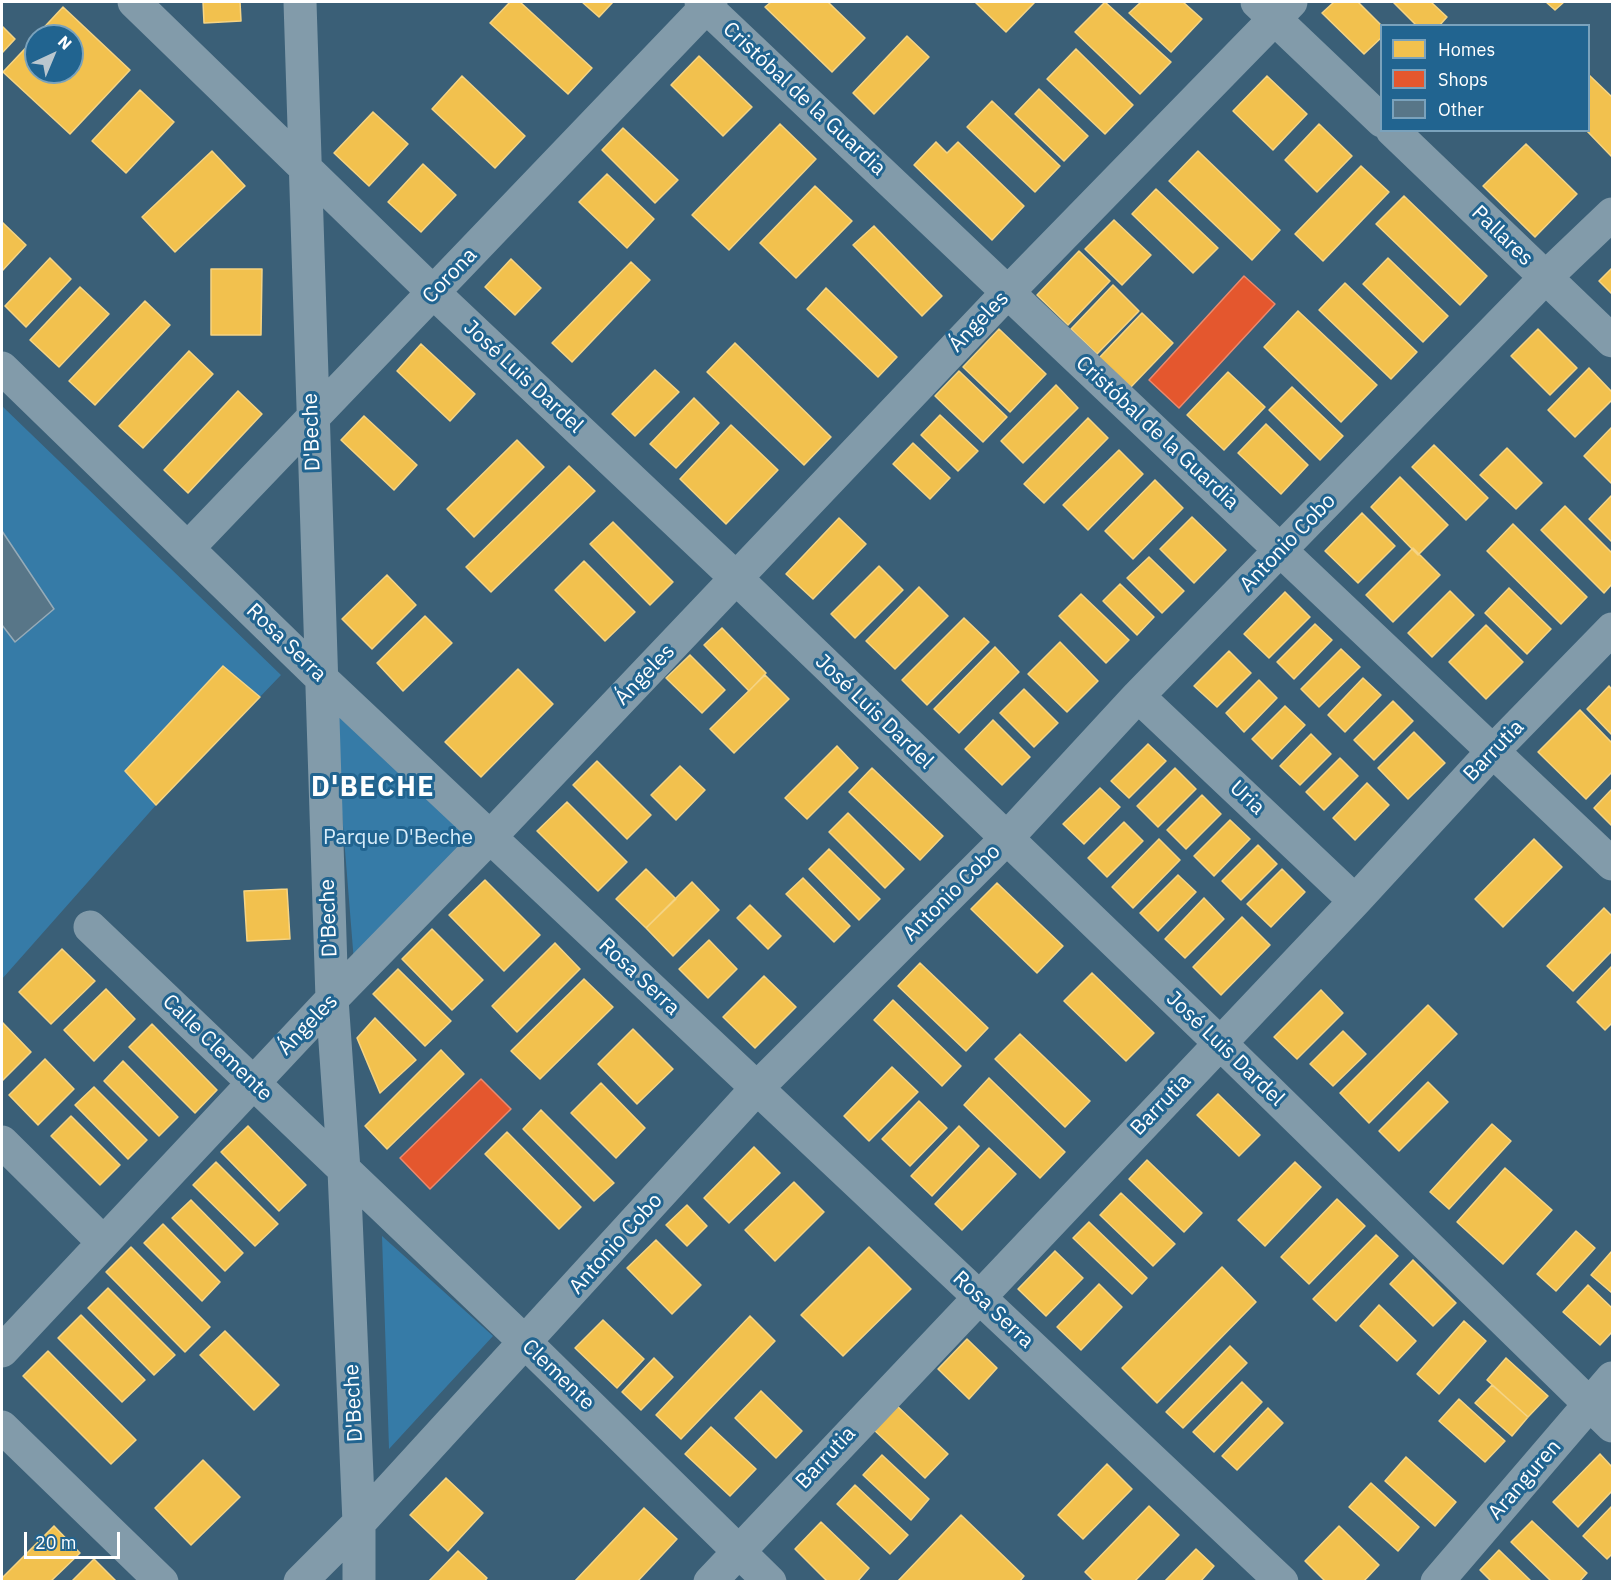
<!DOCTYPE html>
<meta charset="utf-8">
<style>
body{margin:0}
#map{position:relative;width:1614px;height:1583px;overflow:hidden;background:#3a5f77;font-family:"IBM Plex Sans",sans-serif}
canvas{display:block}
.frame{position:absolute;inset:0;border:3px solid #fff;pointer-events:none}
.legend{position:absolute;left:1380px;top:24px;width:210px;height:108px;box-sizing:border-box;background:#216490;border:2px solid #7aa2bc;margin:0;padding:8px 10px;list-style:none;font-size:18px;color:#fff}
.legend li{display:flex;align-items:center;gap:12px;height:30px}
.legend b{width:30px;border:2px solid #7aa2bc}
.north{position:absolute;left:24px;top:24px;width:60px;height:60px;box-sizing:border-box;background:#216490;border:2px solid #7aa2bc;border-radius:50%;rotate:44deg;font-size:16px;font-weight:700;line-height:24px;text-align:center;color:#fff}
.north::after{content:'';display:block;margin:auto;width:21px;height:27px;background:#bac7cf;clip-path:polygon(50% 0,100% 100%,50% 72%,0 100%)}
.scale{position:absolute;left:24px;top:1532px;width:96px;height:27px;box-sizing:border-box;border:3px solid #fff;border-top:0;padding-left:8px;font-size:18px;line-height:21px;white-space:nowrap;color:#fff;-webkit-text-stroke:4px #216490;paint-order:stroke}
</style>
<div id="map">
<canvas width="1614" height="1583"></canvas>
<div class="frame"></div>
<ul class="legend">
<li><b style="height:16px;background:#f2c14e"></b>Homes</li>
<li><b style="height:16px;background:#e4572e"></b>Shops</li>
<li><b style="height:16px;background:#587688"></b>Other</li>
</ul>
<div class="north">N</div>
<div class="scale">20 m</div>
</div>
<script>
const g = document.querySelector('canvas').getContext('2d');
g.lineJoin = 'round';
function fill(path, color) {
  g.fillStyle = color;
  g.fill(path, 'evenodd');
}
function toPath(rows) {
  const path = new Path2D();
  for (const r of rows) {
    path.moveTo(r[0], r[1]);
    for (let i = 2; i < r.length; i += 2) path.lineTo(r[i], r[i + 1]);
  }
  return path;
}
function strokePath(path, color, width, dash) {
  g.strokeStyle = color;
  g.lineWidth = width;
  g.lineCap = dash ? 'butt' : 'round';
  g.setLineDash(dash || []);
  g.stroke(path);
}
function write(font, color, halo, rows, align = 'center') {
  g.font = font + ' "IBM Plex Sans",sans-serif';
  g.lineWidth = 6;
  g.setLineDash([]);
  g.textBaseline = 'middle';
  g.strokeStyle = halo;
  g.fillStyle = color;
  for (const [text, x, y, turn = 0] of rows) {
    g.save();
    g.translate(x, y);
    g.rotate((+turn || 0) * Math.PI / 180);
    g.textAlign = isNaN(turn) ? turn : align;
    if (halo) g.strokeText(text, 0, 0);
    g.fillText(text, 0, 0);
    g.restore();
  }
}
fill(toPath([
 [2,406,281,675,156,805,2,979],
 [333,701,475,836,354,962],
 [382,1236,493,1336,389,1449]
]), '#367ba7');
const homes = toPath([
 [203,2,240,2,241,21,204,23,203,2],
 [510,2,520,2,592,68,568,94,490,23,510,2],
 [582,2,613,2,599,17,582,2],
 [771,2,828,2,865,38,832,72,765,7,771,2],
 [975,2,1035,2,1006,32,975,2],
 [1105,2,1171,62,1140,94,1075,32,1105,2],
 [1141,2,1183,2,1202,19,1171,52,1129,13,1141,2],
 [1334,2,1358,2,1382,26,1382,37,1364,54,1322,13,1334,2],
 [1393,2,1431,2,1447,17,1439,26,1417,26,1393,2],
 [1546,2,1564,2,1555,10,1546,2],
 [63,7,130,70,70,134,3,72,36,37,36,72,72,72,72,36,36,36,63,7],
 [2,26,15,39,2,53,2,26],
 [907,36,929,57,874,114,853,93,907,36],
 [1076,49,1133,105,1105,134,1047,79,1076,49],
 [699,56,752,107,723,136,671,85,699,56],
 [1588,74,1612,97,1612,157,1586,130,1588,130,1588,74],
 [462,76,525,136,495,168,432,109,462,76],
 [1267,76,1307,114,1273,150,1233,111,1267,76],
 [1039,89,1088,136,1064,161,1015,114,1039,89],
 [140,90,174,122,126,173,92,141,140,90],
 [992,101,1060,166,1035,192,967,127,992,101],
 [373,112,408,144,369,186,334,153,373,112],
 [780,124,816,159,729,250,692,215,780,124],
 [1319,124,1352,156,1317,192,1285,160,1319,124],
 [623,128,678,180,655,203,602,150,623,128],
 [936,142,947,153,958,142,1024,206,992,240,914,165,936,142],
 [1526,144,1577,194,1535,237,1483,186,1526,144],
 [212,151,245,186,175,252,142,217,212,151],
 [1198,151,1280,230,1252,260,1169,181,1198,151],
 [423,164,456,195,421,232,388,202,423,164],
 [1361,166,1389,192,1323,261,1295,234,1361,166],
 [607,174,654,219,627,248,579,202,607,174],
 [815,186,852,221,796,278,760,243,815,186],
 [1156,189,1218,248,1193,273,1132,214,1156,189],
 [1404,196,1487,276,1460,305,1376,224,1404,196],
 [1114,220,1151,255,1122,285,1085,249,1114,220],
 [2,222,26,245,2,271,2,222],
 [874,226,942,296,922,316,853,245,874,226],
 [1079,251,1110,281,1068,325,1037,295,1079,251],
 [50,258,71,279,26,327,5,306,50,258],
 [1388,258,1448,316,1423,342,1363,284,1388,258],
 [511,259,541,288,515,315,485,287,511,259],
 [631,262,650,280,572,362,552,343,631,262],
 [1612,268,1612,294,1599,281,1612,268],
 [211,269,262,269,261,335,211,335,211,269],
 [1345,283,1417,352,1391,379,1319,310,1345,283],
 [1113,285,1139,311,1097,354,1071,329,1113,285],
 [80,287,109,314,59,367,30,340,80,287],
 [826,288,897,357,878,377,807,309,826,288],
 [145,301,170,325,95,405,69,381,145,301],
 [1298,311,1377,385,1341,422,1264,347,1298,311],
 [1142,313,1173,343,1129,389,1098,359,1142,313],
 [999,329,1046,374,1010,412,963,367,999,329],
 [1538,329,1577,368,1550,395,1511,356,1538,329],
 [735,343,831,437,804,465,707,372,735,343],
 [421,344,475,394,450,421,397,371,421,344],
 [189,351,213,374,143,448,119,426,189,351],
 [1589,368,1612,392,1612,400,1575,437,1548,410,1589,368],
 [655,370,679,392,635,436,612,414,655,370],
 [959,371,1007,417,983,442,935,396,959,371],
 [1228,372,1265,407,1224,450,1187,415,1228,372],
 [1056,385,1078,408,1023,463,1001,441,1056,385],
 [1292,387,1343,436,1320,460,1269,410,1292,387],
 [238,391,262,414,188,493,164,470,238,391],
 [694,398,719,423,676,468,650,444,694,398],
 [940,415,978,451,958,471,921,435,940,415],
 [364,416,417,465,394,490,341,440,364,416],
 [1088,418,1108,438,1044,503,1024,484,1088,418],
 [1266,424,1308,465,1281,494,1238,453,1266,424],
 [731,425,778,470,726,524,680,479,731,425],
 [1612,427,1612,482,1611,483,1584,456,1612,427],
 [517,440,544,467,474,537,447,509,517,440],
 [913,443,950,478,930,499,893,464,913,443],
 [1434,445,1488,498,1466,520,1412,467,1434,445],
 [1507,448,1542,483,1516,509,1480,475,1507,448],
 [1119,450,1143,474,1088,530,1063,505,1119,450],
 [569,466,595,491,491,592,466,567,569,466],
 [1400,477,1448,525,1418,555,1371,507,1400,477],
 [1155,480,1183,508,1133,559,1105,531,1155,480],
 [1611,496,1612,498,1612,542,1589,519,1611,496],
 [1565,506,1612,553,1612,584,1604,593,1541,530,1565,506],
 [1362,513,1395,546,1358,583,1325,551,1362,513],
 [1192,517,1226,550,1194,583,1160,549,1192,517],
 [839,518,866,544,813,599,786,574,839,518],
 [613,522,673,582,650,605,590,544,613,522],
 [1513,524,1587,597,1561,624,1487,551,1513,524],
 [1413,548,1440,575,1393,622,1366,595,1413,548],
 [1149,557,1184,591,1162,613,1127,578,1149,557],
 [584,561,635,612,605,641,555,590,584,561],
 [879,566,903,590,855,638,831,614,879,566],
 [387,575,416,605,372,649,342,619,387,575],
 [1120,584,1154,617,1137,635,1103,601,1120,584],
 [919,587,948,616,895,669,866,641,919,587],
 [1509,588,1551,629,1527,654,1485,613,1509,588],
 [1450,591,1474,615,1432,657,1408,633,1450,591],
 [1285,592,1310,617,1269,658,1244,634,1285,592],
 [1081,594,1129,640,1106,663,1059,616,1081,594],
 [425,616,452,643,403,691,377,663,425,616],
 [964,618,989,642,927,705,902,680,964,618],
 [1315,624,1332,640,1294,679,1277,662,1315,624],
 [1486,625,1523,662,1486,699,1449,662,1486,625],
 [722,628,766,673,749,691,704,645,722,628],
 [1060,642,1098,681,1067,712,1028,674,1060,642],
 [995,647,1019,672,959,733,934,709,995,647],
 [1341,649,1360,667,1319,707,1301,689,1341,649],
 [1229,651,1251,673,1217,707,1194,686,1229,651],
 [690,655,725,690,702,713,666,678,690,655],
 [223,666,260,697,156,805,125,771,223,666],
 [518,669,553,704,481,777,445,742,518,669],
 [765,675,789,699,734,753,710,729,765,675],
 [1363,678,1381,695,1345,732,1328,715,1363,678],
 [1259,680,1277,698,1244,732,1226,713,1259,680],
 [1609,686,1612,690,1612,735,1587,709,1609,686],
 [1024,689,1058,723,1034,747,1000,713,1024,689],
 [1393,701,1413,721,1374,760,1354,740,1393,701],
 [1285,706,1305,725,1272,759,1252,739,1285,706],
 [1580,710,1612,743,1612,772,1586,799,1538,752,1580,710],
 [993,720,1030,757,1002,785,965,749,993,720],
 [1414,732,1445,763,1408,799,1378,768,1414,732],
 [1311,734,1331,754,1300,785,1280,766,1311,734],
 [1148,744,1166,761,1129,798,1111,781,1148,744],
 [837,746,858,768,807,819,785,798,837,746],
 [1340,758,1358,776,1324,810,1306,792,1340,758],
 [597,761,651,815,627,839,573,785,597,761],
 [680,766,705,790,676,820,651,795,680,766],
 [872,768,943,836,920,860,849,792,872,768],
 [1175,768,1196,789,1158,827,1137,806,1175,768],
 [1367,783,1389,805,1355,840,1333,818,1367,783],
 [1100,788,1120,807,1084,844,1063,824,1100,788],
 [1612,789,1612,826,1594,808,1612,789],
 [1202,795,1221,814,1186,849,1167,830,1202,795],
 [567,802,627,862,598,891,537,831,567,802],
 [848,813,904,869,885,888,829,832,848,813],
 [1230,820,1250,839,1214,876,1194,856,1230,820],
 [1124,822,1143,841,1107,877,1088,858,1124,822],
 [1159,839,1180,860,1133,908,1112,887,1159,839],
 [1534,839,1562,867,1503,927,1475,899,1534,839],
 [1258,845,1277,864,1241,900,1222,881,1258,845],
 [829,849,880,899,859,920,809,869,829,849],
 [646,869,676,899,646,928,616,899,646,869],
 [1282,869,1305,892,1271,927,1247,904,1282,869],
 [1178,875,1196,892,1158,931,1140,913,1178,875],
 [803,878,850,926,834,942,786,894,803,878],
 [485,880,540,935,504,971,449,915,485,880],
 [692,882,719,910,673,956,646,928,692,882],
 [997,883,1063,946,1037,973,971,909,997,883],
 [287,889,290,939,247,941,244,891,287,889],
 [1204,898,1224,919,1185,958,1165,939,1204,898],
 [750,905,781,936,768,949,737,918,750,905],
 [1604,908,1612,916,1612,951,1573,991,1547,966,1604,908],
 [1242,917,1270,945,1221,995,1193,967,1242,917],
 [432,929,483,980,452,1010,402,959,432,929],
 [709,940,737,969,708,998,679,969,709,940],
 [555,943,580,969,517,1032,492,1006,555,943],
 [62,949,95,981,51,1024,19,992,62,949],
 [920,963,988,1028,966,1051,898,986,920,963],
 [1612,966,1612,1023,1605,1030,1577,1002,1612,966],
 [398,969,451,1021,425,1046,373,994,398,969],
 [1092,973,1154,1033,1126,1061,1064,1001,1092,973],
 [764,976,796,1007,755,1048,723,1017,764,976],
 [584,979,613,1007,540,1079,511,1051,584,979],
 [106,989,135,1019,94,1061,64,1030,106,989],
 [1321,990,1343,1013,1297,1059,1274,1037,1321,990],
 [893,1000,961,1066,942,1086,874,1020,893,1000],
 [1428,1005,1457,1034,1369,1123,1340,1093,1428,1005],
 [375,1018,416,1060,380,1093,357,1038,375,1018],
 [2,1022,31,1052,2,1081,2,1022],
 [152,1024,217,1090,195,1113,129,1047,152,1024],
 [633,1029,673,1069,637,1104,598,1064,633,1029],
 [1343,1031,1366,1054,1333,1086,1310,1064,1343,1031],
 [1020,1034,1090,1101,1065,1127,995,1059,1020,1034],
 [441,1050,464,1074,387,1149,365,1126,441,1050],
 [45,1059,74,1089,38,1125,9,1095,45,1059],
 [123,1061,178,1117,159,1136,104,1081,123,1061],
 [892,1067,918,1092,869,1141,844,1116,892,1067],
 [989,1078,1065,1152,1040,1178,964,1105,989,1078],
 [1428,1082,1448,1102,1399,1151,1379,1131,1428,1082],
 [601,1083,645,1128,616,1158,571,1113,601,1083],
 [94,1087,147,1140,128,1159,75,1105,94,1087],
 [1218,1094,1260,1135,1239,1156,1197,1115,1218,1094],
 [919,1101,947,1128,910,1166,882,1139,919,1101],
 [541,1110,614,1183,594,1201,523,1129,541,1110],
 [71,1116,120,1165,100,1185,51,1136,71,1116],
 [1492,1124,1511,1141,1449,1209,1430,1192,1492,1124],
 [248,1126,306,1185,279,1211,221,1152,248,1126],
 [959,1126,979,1146,932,1196,911,1176,959,1126],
 [507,1132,581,1207,559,1229,485,1154,507,1132],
 [754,1147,780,1173,729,1223,704,1198,754,1147],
 [989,1148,1016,1174,962,1230,935,1204,989,1148],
 [1147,1160,1202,1213,1184,1232,1129,1179,1147,1160],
 [216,1162,278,1224,255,1246,193,1185,216,1162],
 [1295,1162,1321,1187,1265,1246,1238,1220,1295,1162],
 [1505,1168,1552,1210,1503,1264,1457,1222,1505,1168],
 [794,1182,824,1212,775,1261,745,1230,794,1182],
 [1121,1193,1175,1244,1153,1266,1100,1215,1121,1193],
 [1337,1199,1365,1226,1309,1284,1281,1257,1337,1199],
 [191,1200,243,1253,225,1271,172,1218,191,1200],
 [687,1205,707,1226,687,1246,666,1225,687,1205],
 [1089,1222,1147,1278,1132,1294,1073,1238,1089,1222],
 [163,1224,220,1282,202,1301,144,1243,163,1224],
 [1576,1231,1595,1248,1556,1291,1537,1274,1576,1231],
 [1376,1235,1398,1256,1336,1321,1313,1299,1376,1235],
 [656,1240,701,1285,672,1314,627,1268,656,1240],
 [131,1247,210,1327,185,1352,106,1272,131,1247],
 [869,1247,911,1289,843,1356,801,1315,869,1247],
 [1055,1251,1083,1278,1046,1316,1018,1289,1055,1251],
 [1612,1251,1612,1293,1591,1275,1612,1251],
 [1413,1260,1456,1303,1433,1326,1390,1284,1413,1260],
 [1222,1267,1256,1302,1157,1403,1122,1368,1222,1267],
 [1099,1284,1122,1307,1081,1350,1057,1327,1099,1284],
 [1588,1285,1612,1308,1612,1332,1600,1345,1563,1312,1588,1285],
 [108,1288,175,1355,154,1375,88,1308,108,1288],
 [1379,1305,1416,1341,1397,1361,1360,1326,1379,1305],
 [81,1315,145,1380,122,1402,58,1338,81,1315],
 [750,1316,775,1341,681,1439,656,1415,750,1316],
 [603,1320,644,1359,617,1388,575,1348,603,1320],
 [1464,1321,1486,1341,1439,1394,1417,1374,1464,1321],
 [225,1331,279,1385,254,1410,200,1355,225,1331],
 [967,1339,997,1368,969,1399,938,1369,967,1339],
 [1230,1346,1247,1363,1183,1428,1166,1412,1230,1346],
 [48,1351,136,1440,111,1464,23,1376,48,1351],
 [654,1358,673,1377,641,1410,622,1392,654,1358],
 [1506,1358,1548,1396,1528,1417,1487,1380,1506,1358],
 [1242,1382,1262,1402,1214,1452,1193,1432,1242,1382],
 [1492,1385,1528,1417,1512,1436,1475,1403,1492,1385],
 [761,1391,802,1431,776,1458,735,1418,761,1391],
 [1459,1399,1505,1441,1485,1462,1439,1421,1459,1399],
 [895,1404,948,1454,925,1478,872,1428,895,1404],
 [1268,1408,1283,1423,1237,1470,1222,1456,1268,1408],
 [711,1427,756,1469,730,1496,685,1454,711,1427],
 [1600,1454,1612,1467,1612,1491,1578,1527,1553,1502,1600,1454],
 [882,1455,929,1499,911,1520,863,1475,882,1455],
 [1406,1457,1456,1502,1435,1526,1385,1481,1406,1457],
 [203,1460,240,1497,191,1545,155,1508,203,1460],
 [1107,1464,1132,1489,1083,1539,1058,1515,1107,1464],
 [446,1478,483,1513,448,1551,410,1515,446,1478],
 [1371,1483,1419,1527,1398,1551,1349,1507,1371,1483],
 [855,1485,908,1535,890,1554,837,1504,855,1485],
 [1149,1506,1179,1535,1134,1582,1095,1582,1085,1572,1149,1506],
 [1612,1506,1612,1554,1607,1559,1583,1536,1612,1506],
 [644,1508,677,1539,637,1582,574,1582,644,1508],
 [961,1515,1024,1576,1019,1582,897,1582,961,1515],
 [1532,1521,1587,1573,1579,1582,1552,1582,1511,1542,1532,1521],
 [821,1522,869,1568,857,1582,828,1582,795,1549,821,1522],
 [54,1526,80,1553,50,1582,2,1582,2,1578,54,1526],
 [1339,1526,1379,1565,1363,1582,1326,1582,1305,1561,1339,1526],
 [1196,1549,1214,1566,1200,1582,1164,1582,1196,1549],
 [1499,1550,1532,1582,1492,1582,1480,1570,1499,1550],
 [458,1551,487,1578,484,1582,428,1582,458,1551],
 [94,1559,117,1582,71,1582,94,1559]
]);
fill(homes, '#f2c14e');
strokePath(homes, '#f6d483', 1.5);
const shops = toPath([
 [1244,276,1275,304,1179,408,1149,380,1244,276],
 [481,1079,511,1109,430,1189,400,1158,481,1079]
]);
fill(shops, '#e4572e');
strokePath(shops, '#ec896d', 1.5);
const building = toPath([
 [2,531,54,609,15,642,2,625,2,531]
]);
fill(building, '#587688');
strokePath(building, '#96abb8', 1.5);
strokePath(toPath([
 [134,2,434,293,736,578,1220,1043,1612,1426],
 [300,2,332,999,344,1170,359,1523,359,1582],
 [701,2,1612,864],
 [1257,2,1382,121],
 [1392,130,1612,341],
 [2,368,320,677,1282,1582],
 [188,548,711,2],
 [1138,696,1355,901],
 [90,927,526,1343,770,1582],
 [2,1142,102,1241],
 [2,1351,332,999,490,837,1008,292,1291,2],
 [2,1427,162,1582],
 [300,1582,359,1523,757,1088,1006,839,1138,696,1546,277,1612,214],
 [710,1582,1355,901,1493,751,1612,629],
 [1437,1582,1612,1378]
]), '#829baa', 33);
write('21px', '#fff', '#216490', [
 ["Cristóbal de la Guardia",804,99,43],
 ["Pallares",1502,236,44],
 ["Corona",450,276,-46],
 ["Ángeles",979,322,-46],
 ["José Luis Dardel",523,377,43],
 ["D'Beche",312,432,-92],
 ["Cristóbal de la Guardia",1157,433,43],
 ["Antonio Cobo",1288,543,-46],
 ["Rosa Serra",286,643,44],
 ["Ángeles",645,675,-46],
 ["José Luis Dardel",874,712,44],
 ["Barrutia",1494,751,-46],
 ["Uria",1247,798,43],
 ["Antonio Cobo",952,893,-45],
 ["D'Beche",329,918,-92],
 ["Rosa Serra",639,977,43],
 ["Ángeles",308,1025,-46],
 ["Calle Clemente",217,1048,44],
 ["José Luis Dardel",1225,1049,44],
 ["Barrutia",1161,1105,-46],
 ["Antonio Cobo",616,1244,-48],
 ["Rosa Serra",993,1310,43],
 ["Clemente",558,1375,44],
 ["D'Beche",354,1403,-93],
 ["Barrutia",826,1458,-47],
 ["Aranguren",1525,1480,-49]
]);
write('21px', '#d7ecf9', '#216490', [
 ["Parque D'Beche",398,838]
]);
g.letterSpacing = '1.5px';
write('bold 27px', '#fff', '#216490', [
 ["D'BECHE",373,788]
]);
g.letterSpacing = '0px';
</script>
